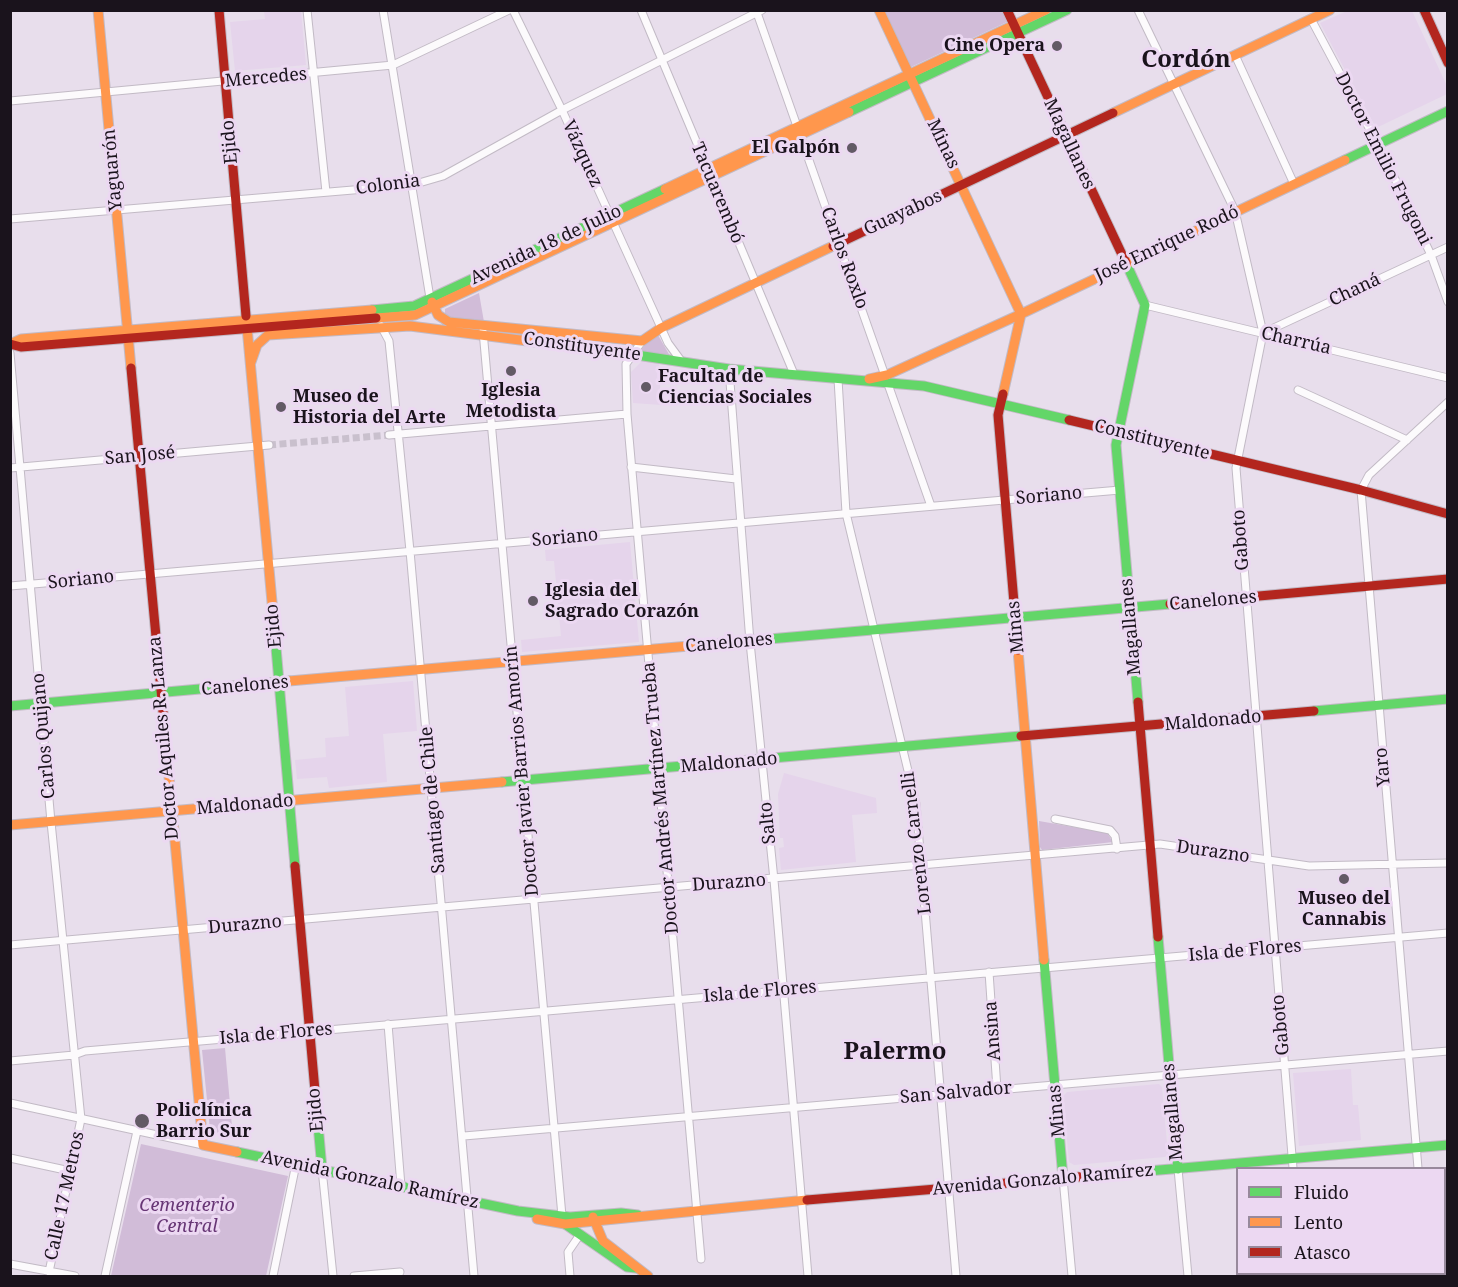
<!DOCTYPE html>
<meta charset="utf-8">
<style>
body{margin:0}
#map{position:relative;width:1458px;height:1287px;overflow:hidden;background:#e8deec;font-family:"Noto Serif",serif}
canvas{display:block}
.frame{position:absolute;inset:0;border:12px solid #1a131c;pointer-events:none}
.legend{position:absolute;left:1236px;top:1167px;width:210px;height:108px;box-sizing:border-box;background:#ecd8f2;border:2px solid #98899c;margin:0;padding:8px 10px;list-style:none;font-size:18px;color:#1a131c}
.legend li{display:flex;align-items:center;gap:12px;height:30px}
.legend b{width:30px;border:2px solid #98899c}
</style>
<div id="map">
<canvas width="1458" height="1287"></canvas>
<div class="frame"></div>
<ul class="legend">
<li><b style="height:8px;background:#63d668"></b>Fluido</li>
<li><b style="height:8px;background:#ff974d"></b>Lento</li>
<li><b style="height:8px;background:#b3261e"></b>Atasco</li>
</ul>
</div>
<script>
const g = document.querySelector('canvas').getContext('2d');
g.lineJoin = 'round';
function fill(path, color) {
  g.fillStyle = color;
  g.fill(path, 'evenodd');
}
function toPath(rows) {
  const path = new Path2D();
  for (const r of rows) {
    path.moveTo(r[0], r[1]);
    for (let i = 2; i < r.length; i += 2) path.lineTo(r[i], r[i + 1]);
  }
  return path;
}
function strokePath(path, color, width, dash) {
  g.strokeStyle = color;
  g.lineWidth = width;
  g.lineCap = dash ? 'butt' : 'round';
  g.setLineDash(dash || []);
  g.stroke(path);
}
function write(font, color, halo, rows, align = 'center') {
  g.font = font + ' "Noto Serif",serif';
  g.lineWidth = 6;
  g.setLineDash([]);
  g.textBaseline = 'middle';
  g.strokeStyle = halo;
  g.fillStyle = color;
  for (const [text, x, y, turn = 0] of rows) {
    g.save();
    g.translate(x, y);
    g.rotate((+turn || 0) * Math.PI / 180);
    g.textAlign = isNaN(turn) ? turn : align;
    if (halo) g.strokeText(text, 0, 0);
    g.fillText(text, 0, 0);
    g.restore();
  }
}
fill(toPath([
 [264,11,301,11,306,65,235,71,230,22,265,19],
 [1347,11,1412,11,1447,86,1447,94,1376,128,1320,23],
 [642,361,659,363,661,405,633,403,631,372],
 [630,542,639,642,522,652,521,640,561,636,554,561,546,561,545,550],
 [413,681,417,731,383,734,387,782,329,788,327,777,297,779,295,760,326,757,325,738,349,736,345,687],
 [784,773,876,798,877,813,852,815,856,862,781,870,779,848,784,847,783,838,780,838,778,794],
 [1351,1069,1353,1105,1358,1105,1361,1140,1299,1146,1293,1073],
 [1159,1084,1162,1087,1168,1154,1165,1157,1074,1165,1069,1162,1063,1096,1067,1092]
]), '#e5d4eb');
fill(toPath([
 [884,11,1002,11,1007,22,911,67],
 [479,293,484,322,452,319,445,314,445,309],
 [658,335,670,356,640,351,648,341],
 [1039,821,1107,833,1113,842,1042,850,1040,847],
 [225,1048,233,1138,210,1130,202,1050],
 [141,1144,288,1176,266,1276,111,1276]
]), '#d1bcd8');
strokePath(toPath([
 [269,445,389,435]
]), '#c9c0cd', 7, [7, 3.5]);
const street = toPath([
 [307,10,326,192],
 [383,10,430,298],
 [513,10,562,110,668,343,682,362],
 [641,10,794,374],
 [756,10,931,506],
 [1138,10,1235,211,1263,333,1236,468,1293,1168],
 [1311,19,1385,158,1431,255,1448,302],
 [1235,55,1294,184],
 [10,101,393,65,509,10],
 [10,219,412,185,443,176,562,110,762,10],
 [1145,305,1448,378],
 [381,326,389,341,410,551,474,1276],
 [483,331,562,1216],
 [1263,333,1448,247],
 [642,341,626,364,627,414,701,1259],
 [10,353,51,822,81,1119,49,1272],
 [729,369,750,642,774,880,808,1276],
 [838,379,846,513,916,804,956,1276],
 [1298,390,1407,440],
 [389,435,627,414],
 [631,467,736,479],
 [10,468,269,445],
 [10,586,1120,490],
 [1055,819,1110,830,1115,836,1117,849],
 [10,945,1160,844,1309,866,1448,863],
 [989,972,997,1089],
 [388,1024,401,1186],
 [10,1061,74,1055,85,1051,1448,933],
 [10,1103,203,1145],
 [464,1136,1448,1051],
 [10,1158,70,1171],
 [1418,1168,1361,490,1369,475,1448,402],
 [322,1169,333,1276],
 [1178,1169,1188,1276],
 [1063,1178,1072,1276],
 [10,1264,75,1276],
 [1444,1266,1448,1266],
 [1302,1274,1302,1276],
 [1426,1274,1426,1276],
 [105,1276,137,1131],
 [273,1276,296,1164],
 [354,1276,400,1272],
 [570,1276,568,1252,579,1236],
 [1319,1276,1360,1274]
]);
const fast = toPath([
 [849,112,1067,10],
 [1345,160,1448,111],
 [1126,263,1145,305,1116,445,1138,702],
 [372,310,414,306,665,189],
 [630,354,729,369,924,386,1069,420],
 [273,613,295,866],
 [769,639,1170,604],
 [10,706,289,681],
 [1314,711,1448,699],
 [502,782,1021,736],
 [1158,937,1178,1169],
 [1044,960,1063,1178],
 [315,1091,322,1169],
 [237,1152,518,1211,570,1217,621,1213,638,1215],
 [1148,1171,1448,1145],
 [565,1224,627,1267,636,1268]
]);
const slow = toPath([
 [98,10,131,368],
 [879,10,1021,314,1003,394],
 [1113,113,1330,10],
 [665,189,1046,10],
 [432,302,438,315,449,322,642,341,661,328,833,246],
 [246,316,273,613],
 [376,318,415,315,849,112],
 [10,344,21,339,372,310],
 [251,362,257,345,268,335,410,326,630,354],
 [869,379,887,375,1021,314,1345,160],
 [1018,650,1044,960],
 [289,681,769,639],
 [166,744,203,1145,237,1152],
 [10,825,502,782],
 [593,1217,603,1241,648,1276],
 [537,1219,565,1224,807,1200]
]);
const jam = toPath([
 [219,10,246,316],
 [1007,10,1126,263],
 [1424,10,1448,63],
 [833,246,1113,113],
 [10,344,21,347,376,318],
 [131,368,166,744],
 [1003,394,998,415,1018,650],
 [1069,420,1361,490,1448,514],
 [1170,604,1448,579],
 [1138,702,1158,937],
 [1021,736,1314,711],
 [295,866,315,1091],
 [807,1200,1148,1171]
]);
strokePath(street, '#c2bac5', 9);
strokePath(fast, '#c2bac5', 11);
strokePath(slow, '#c2bac5', 11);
strokePath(jam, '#c2bac5', 11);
strokePath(street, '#fcfafc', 7);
strokePath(fast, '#63d668', 9);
strokePath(slow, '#ff974d', 9);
strokePath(jam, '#b3261e', 9);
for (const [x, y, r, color] of [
 [1057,46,6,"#625a65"],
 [852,148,6,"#625a65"],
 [511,371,6,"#625a65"],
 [646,387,6,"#625a65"],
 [281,407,6,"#625a65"],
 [533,601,6,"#625a65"],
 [1344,879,6,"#625a65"],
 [142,1121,8,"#625a65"]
]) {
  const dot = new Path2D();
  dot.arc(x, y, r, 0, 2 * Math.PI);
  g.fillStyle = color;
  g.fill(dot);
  strokePath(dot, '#ecd8f2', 2);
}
write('bold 18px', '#1a131c', '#ecd8f2', [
 ["Cine Opera",1045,46,"right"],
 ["El Galpón",840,148,"right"],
 ["Facultad de",658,377],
 ["Ciencias Sociales",658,398],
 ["Iglesia",511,391,"center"],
 ["Metodista",511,412,"center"],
 ["Museo de",293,397],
 ["Historia del Arte",293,418],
 ["Iglesia del",545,591],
 ["Sagrado Corazón",545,612],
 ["Museo del",1344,899,"center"],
 ["Cannabis",1344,920,"center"],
 ["Policlínica",156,1111],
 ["Barrio Sur",156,1132]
], 'left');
write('18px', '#1a131c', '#ecd8f2', [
 ["Mercedes",266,78,-5],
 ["Ejido",230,142,-95],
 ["Minas",943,144,64],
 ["Magallanes",1069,144,65],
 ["Vázquez",582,154,65],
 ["Doctor Emilio Frugoni",1383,159,63],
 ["Yaguarón",113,170,-95],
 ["Colonia",388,185,-7],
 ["Tacuarembó",717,193,67],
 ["Guayabos",903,213,-25],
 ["José Enrique Rodó",1167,244,-25],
 ["Avenida 18 de Julio",546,245,-25],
 ["Carlos Roxlo",844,258,70],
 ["Chaná",1355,290,-25],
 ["Charrúa",1296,341,13],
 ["Constituyente",582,347,8],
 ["Constituyente",1152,440,14],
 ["San José",140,456,-5],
 ["Soriano",1049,496,-5],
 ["Soriano",565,538,-5],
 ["Gaboto",1241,540,-94],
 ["Soriano",81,580,-6],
 ["Canelones",1213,601,-5],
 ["Ejido",274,626,-95],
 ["Minas",1016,627,-95],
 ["Magallanes",1131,627,-95],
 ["Canelones",729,643,-5],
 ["Canelones",245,686,-5],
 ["Maldonado",1213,721,-5],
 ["Carlos Quijano",44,736,-95],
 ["Doctor Aquiles R. Lanza",164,738,-95],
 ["Maldonado",729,763,-5],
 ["Yaro",1383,767,-95],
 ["Doctor Javier Barrios Amorín",522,771,-95],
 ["Doctor Andrés Martínez Trueba",661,798,-95],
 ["Santiago de Chile",433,800,-95],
 ["Maldonado",245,805,-5],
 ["Salto",768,823,-96],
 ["Lorenzo Carnelli",917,843,-97],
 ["Durazno",1213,852,8],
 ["Durazno",729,883,-4],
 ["Durazno",245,925,-5],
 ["Isla de Flores",1245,951,-5],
 ["Isla de Flores",760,992,-5],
 ["Gaboto",1281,1025,-95],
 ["Ansina",993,1031,-94],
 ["Isla de Flores",276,1034,-5],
 ["San Salvador",956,1093,-5],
 ["Ejido",316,1110,-95],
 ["Minas",1057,1111,-95],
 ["Magallanes",1173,1112,-95],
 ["Avenida Gonzalo Ramírez",370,1180,12],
 ["Avenida Gonzalo Ramírez",1043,1180,-5],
 ["Calle 17 Metros",65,1196,-78]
]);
write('italic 18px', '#673675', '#ecd8f2', [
 ["Cementerio",187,1206],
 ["Central",187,1227]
]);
write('bold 24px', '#1a131c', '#ecd8f2', [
 ["Cordón",1186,60],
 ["Palermo",895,1052]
]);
</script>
